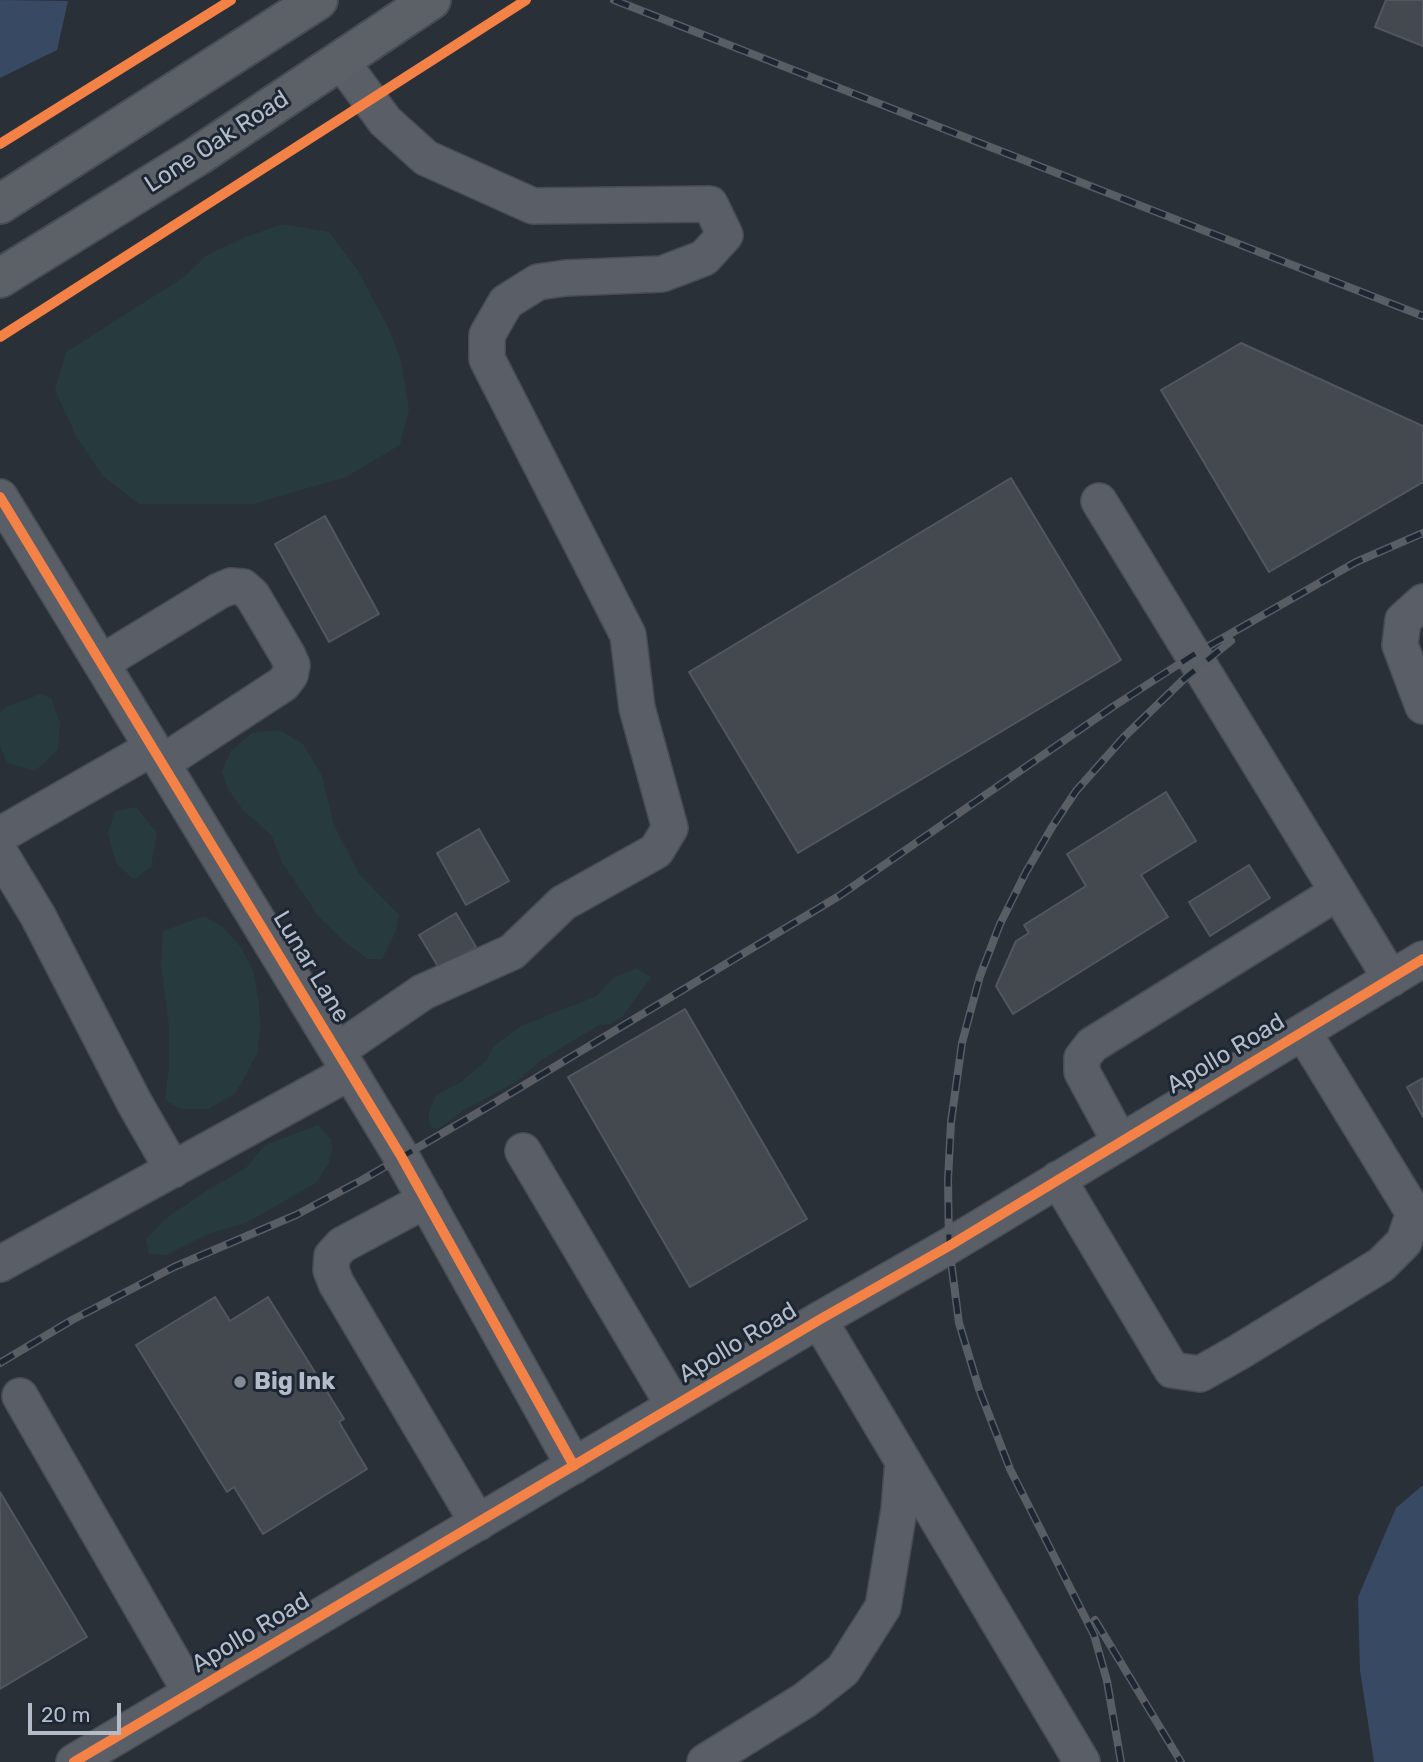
<!DOCTYPE html>
<style>
body{margin:0}
#map{position:relative;width:1423px;height:1762px;overflow:hidden;background:#2a3038;font-family:Rubik,sans-serif}
canvas{display:block}
.scale{position:absolute;left:28px;top:1703px;width:93px;height:32px;box-sizing:border-box;border:4px solid #b4bcc9;border-top:0;padding-left:9px;font-size:21px;line-height:24px;white-space:nowrap;color:#b4bcc9;-webkit-text-stroke:5px #1d2633;paint-order:stroke}
</style>
<div id="map">
<canvas width="1423" height="1762"></canvas>
<div class="scale">20 m</div>
</div>
<script>
const g = document.querySelector('canvas').getContext('2d');
g.lineJoin = 'round';
function fill(path, color) {
  g.fillStyle = color;
  g.fill(path, 'evenodd');
}
function toPath(rows) {
  const path = new Path2D();
  for (const r of rows) {
    path.moveTo(r[0], r[1]);
    for (let i = 2; i < r.length; i += 2) path.lineTo(r[i], r[i + 1]);
  }
  return path;
}
function strokePath(path, color, width, dash) {
  g.strokeStyle = color;
  g.lineWidth = width;
  g.lineCap = dash ? 'butt' : 'round';
  g.setLineDash(dash || []);
  g.stroke(path);
}
function write(font, color, halo, rows, align = 'center') {
  g.font = font + ' Rubik,sans-serif';
  g.lineWidth = 6;
  g.setLineDash([]);
  g.textBaseline = 'middle';
  g.strokeStyle = halo;
  g.fillStyle = color;
  for (const [text, x, y, turn = 0] of rows) {
    g.save();
    g.translate(x, y);
    g.rotate((+turn || 0) * Math.PI / 180);
    g.textAlign = isNaN(turn) ? turn : align;
    if (halo) g.strokeText(text, 0, 0);
    g.fillText(text, 0, 0);
    g.restore();
  }
}
fill(toPath([
 [283,224,329,232,358,271,388,327,400,358,409,409,400,445,346,477,253,504,139,504,103,476,76,436,55,390,66,352,184,277,207,255,248,236],
 [40,694,51,698,60,723,58,750,35,771,7,763,0,745,0,713,6,707],
 [280,730,303,744,322,776,334,825,359,874,399,915,396,931,382,959,368,959,346,943,319,917,283,864,271,835,243,810,228,789,222,772,230,752,252,733],
 [136,807,157,833,151,867,134,880,116,863,108,833,115,811],
 [204,916,223,927,241,947,253,970,259,1002,260,1031,257,1054,235,1094,208,1109,181,1109,165,1100,169,1068,169,1026,161,964,163,931],
 [637,968,651,977,622,1017,610,1024,599,1025,540,1061,517,1081,464,1110,440,1128,432,1128,429,1123,429,1112,436,1095,461,1082,486,1061,494,1046,521,1026,597,996,614,977],
 [318,1125,331,1139,332,1149,329,1163,316,1183,246,1223,210,1233,166,1255,149,1254,146,1239,165,1219,206,1191,246,1168,265,1145]
]), '#273a3e');
fill(toPath([
 [0,0,68,1,57,50,0,78],
 [1423,1485,1423,1762,1374,1762,1360,1670,1358,1597,1396,1508]
]), '#384963');
const building = toPath([
 [1386,0,1423,0,1423,46,1375,27,1386,0],
 [1241,343,1423,426,1423,482,1269,572,1161,390,1241,343],
 [1011,478,1121,660,798,853,689,672,1011,478],
 [325,516,379,614,329,642,275,544,325,516],
 [1166,792,1196,841,1141,875,1168,917,1013,1014,996,986,1016,941,1029,933,1024,925,1086,886,1067,854,1166,792],
 [479,829,509,881,466,905,437,853,479,829],
 [1249,865,1270,898,1210,936,1189,902,1249,865],
 [456,913,476,947,439,968,419,935,456,913],
 [685,1009,807,1219,690,1287,568,1077,685,1009],
 [1423,1078,1423,1117,1407,1087,1423,1078],
 [215,1297,230,1321,268,1297,344,1419,339,1422,367,1469,263,1534,234,1487,227,1492,136,1345,215,1297],
 [0,1492,87,1637,0,1689,0,1492]
]);
fill(building, '#444950');
strokePath(building, '#52575f', 2);
const minor = toPath([
 [0,497,401,1156,574,1466],
 [1099,501,1338,892],
 [1423,602,1403,620,1400,645,1423,706],
 [101,663,219,591,231,586,243,587,252,595,287,654,292,665,290,675,283,684,162,763],
 [0,835,152,748],
 [0,853,38,916,134,1102,173,1170],
 [337,1051,423,992,512,952,563,903,656,851,670,828,637,708,628,635,487,359,487,335,506,302,538,282,566,278,662,274,704,258,725,235,710,204,533,206,426,158,385,121,341,61],
 [1120,1142,1082,1072,1082,1058,1092,1045,1338,892,1391,979],
 [523,1151,674,1406],
 [1058,1179,1172,1370,1200,1374,1239,1352,1381,1265,1404,1242,1414,1213,1303,1032],
 [426,1200,342,1245,332,1256,331,1270,336,1283,478,1523],
 [0,1264,350,1072],
 [819,1320,1082,1762],
 [20,1396,191,1693],
 [74,1762,819,1320,949,1246,1423,959],
 [705,1762,805,1700,843,1670,883,1607,899,1510,903,1461]
]);
const major = toPath([
 [0,204,318,0],
 [0,278,199,155,431,0]
]);
strokePath(minor, '#484c53', 38);
strokePath(major, '#484c55', 42);
strokePath(minor, '#5a5e66', 35);
strokePath(major, '#5c6168', 38);
const rail = toPath([
 [614,0,1423,316],
 [0,1363,72,1320,174,1267,296,1215,362,1180,491,1105,839,896,1114,706,1193,655,1356,562,1423,533],
 [1095,1620,1181,1762],
 [1121,1762,1107,1681,1094,1635,1010,1469,979,1389,959,1323,949,1246,948,1180,951,1122,962,1043,980,976,1000,924,1026,872,1052,827,1076,791,1124,737,1184,679,1231,641]
]);
strokePath(rail, '#595d64', 8);
strokePath(rail, '#1d2633', 5, [16]);
strokePath(toPath([
 [0,144,231,0],
 [0,337,526,0],
 [0,497,401,1156,574,1466],
 [74,1762,819,1320,949,1246,1423,959]
]), '#f48246', 10);
for (const [x, y, r, color] of [
 [240,1382,7,"#848b96"]
]) {
  const dot = new Path2D();
  dot.arc(x, y, r, 0, 2 * Math.PI);
  g.fillStyle = color;
  g.fill(dot);
  strokePath(dot, '#1d2633', 2.5);
}
write('24px', '#b4bcc9', '#1d2633', [
 ["Lone Oak Road",217,142,-33],
 ["Lunar Lane",311,967,59],
 ["Apollo Road",1226,1054,-31],
 ["Apollo Road",738,1343,-31],
 ["Apollo Road",251,1633,-31]
]);
write('bold 24px', '#b4bcc9', '#1d2633', [
 ["Big Ink",254,1382]
], 'left');
</script>
